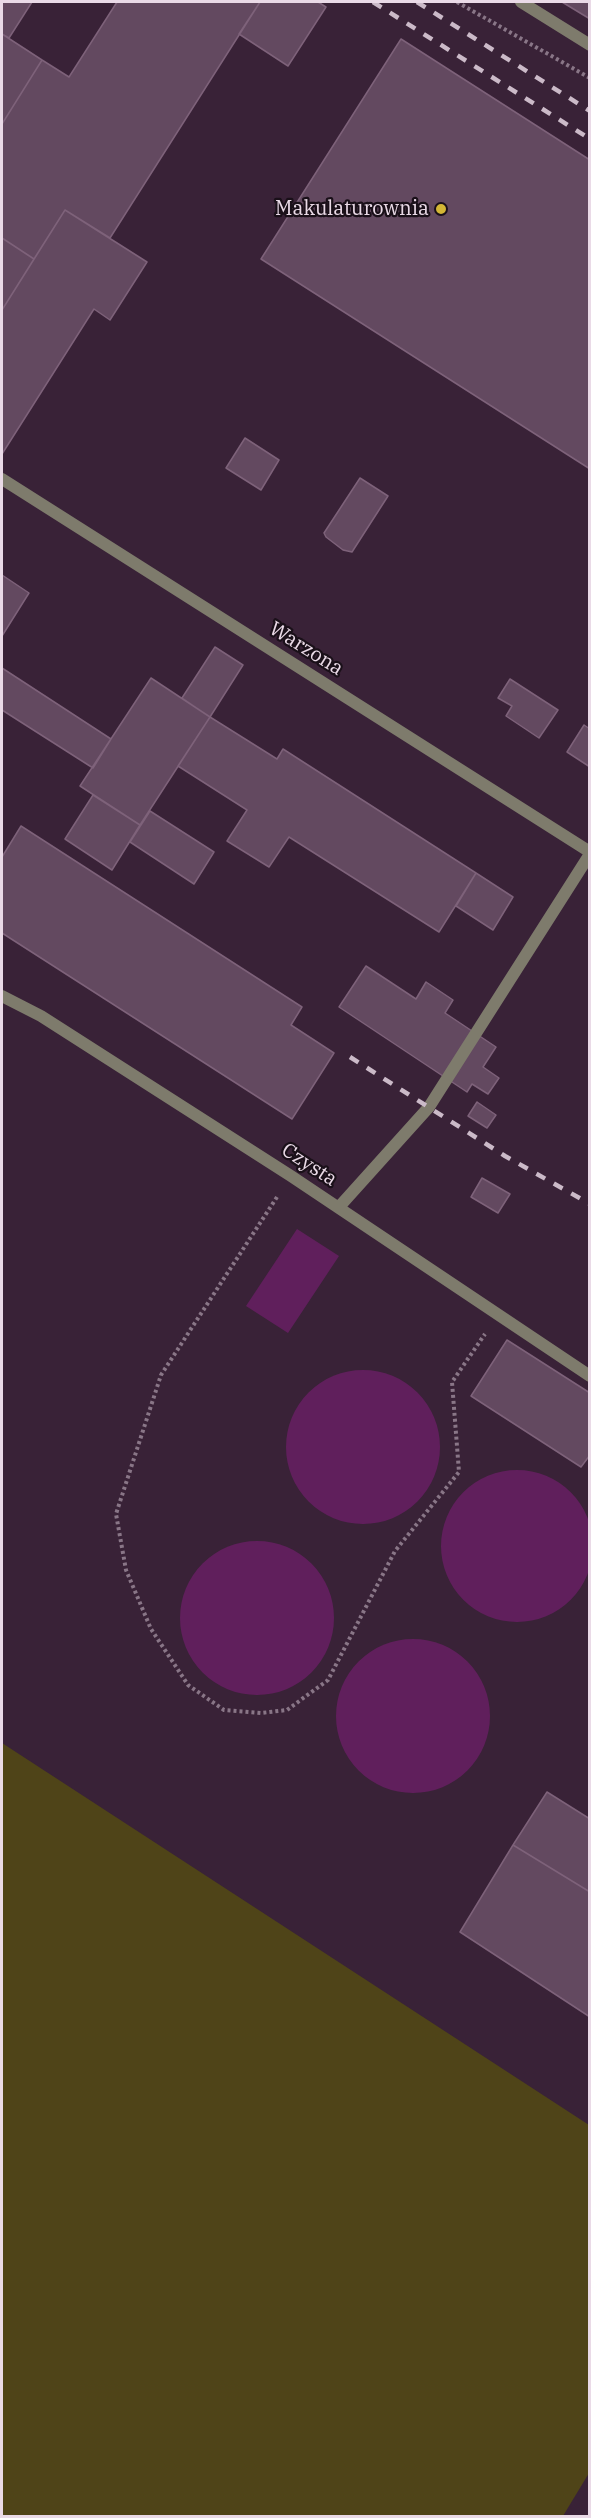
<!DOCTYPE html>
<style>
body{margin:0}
#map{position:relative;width:591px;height:2518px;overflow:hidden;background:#392237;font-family:"IBM Plex Serif",serif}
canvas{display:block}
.frame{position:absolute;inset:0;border:3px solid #eadae7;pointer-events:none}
</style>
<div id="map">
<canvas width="591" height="2518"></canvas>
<div class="frame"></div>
</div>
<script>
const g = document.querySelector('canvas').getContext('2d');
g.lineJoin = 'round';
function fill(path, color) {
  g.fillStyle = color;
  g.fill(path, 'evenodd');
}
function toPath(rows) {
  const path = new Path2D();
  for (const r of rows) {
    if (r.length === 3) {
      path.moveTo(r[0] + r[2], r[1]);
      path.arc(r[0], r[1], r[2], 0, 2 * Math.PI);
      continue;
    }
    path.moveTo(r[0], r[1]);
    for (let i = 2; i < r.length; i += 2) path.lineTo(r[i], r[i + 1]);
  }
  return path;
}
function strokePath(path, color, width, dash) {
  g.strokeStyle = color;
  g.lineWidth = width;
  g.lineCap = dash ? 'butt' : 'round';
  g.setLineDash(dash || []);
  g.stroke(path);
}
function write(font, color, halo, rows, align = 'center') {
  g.font = font + ' "IBM Plex Serif",serif';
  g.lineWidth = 4.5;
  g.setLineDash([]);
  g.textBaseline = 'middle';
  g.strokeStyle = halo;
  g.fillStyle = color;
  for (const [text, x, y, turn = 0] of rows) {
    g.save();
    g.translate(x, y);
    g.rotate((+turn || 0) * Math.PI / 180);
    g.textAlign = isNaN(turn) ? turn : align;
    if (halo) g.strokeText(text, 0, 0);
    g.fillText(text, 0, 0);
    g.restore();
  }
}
fill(toPath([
 [2,1743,589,2125,589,2473,563,2516,2,2516]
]), '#4f4418');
fill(toPath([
 [297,1229,339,1256,288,1333,246,1306],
 [363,1447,77],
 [517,1546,76],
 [257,1618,77],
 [413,1716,77]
]), '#601f5c');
const building = toPath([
 [2,2,32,2,9,38,2,34,2,2],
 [117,2,260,2,110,238,65,210,34,259,2,238,2,124,42,60,69,77,117,2],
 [260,2,318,2,326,7,288,66,239,34,260,2],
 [562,2,590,2,590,19,562,2],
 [2,34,42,60,2,124,2,34],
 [401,39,590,160,590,469,261,259,401,39],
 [65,210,147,262,110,320,94,309,2,454,2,310,65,210],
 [2,238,34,259,2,310,2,238],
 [245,438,279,460,261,490,226,468,245,438],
 [360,478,388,496,352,552,343,550,326,537,324,533,360,478],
 [2,575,29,593,2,636,2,575],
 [215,647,243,665,210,717,182,698,215,647],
 [2,668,111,739,93,768,2,710,2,668],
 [151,678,210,717,140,825,80,786,151,678],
 [510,679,558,710,539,738,506,716,512,706,498,698,510,679],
 [210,717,277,759,283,749,476,873,439,932,289,837,269,867,227,841,247,810,178,766,210,717],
 [584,725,590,729,590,767,567,752,584,725],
 [93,795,140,825,112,870,65,839,93,795],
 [150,811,214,852,194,884,130,842,150,811],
 [21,826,302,1007,291,1025,334,1053,292,1119,2,933,2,857,21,826],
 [476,873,513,897,493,930,456,906,476,873],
 [366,966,416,999,426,982,453,1000,445,1013,496,1047,483,1067,499,1078,488,1094,472,1084,467,1092,339,1007,366,966],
 [477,1102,496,1115,487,1128,468,1116,477,1102],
 [482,1178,510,1194,498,1213,471,1197,482,1178],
 [507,1340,590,1393,590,1455,581,1467,471,1396,507,1340],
 [547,1792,590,1819,590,1892,513,1845,547,1792],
 [513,1845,590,1892,590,2017,460,1932,513,1845]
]);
fill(building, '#634960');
strokePath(building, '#7e627a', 1.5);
strokePath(toPath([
 [457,2,590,78],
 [277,1197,161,1375,116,1514,126,1570,151,1629,188,1685,224,1710,261,1713,287,1710,328,1680,395,1551,459,1472,452,1382,485,1334]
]), '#897687', 4, [3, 3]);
strokePath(toPath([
 [521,2,590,45],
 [2,479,590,852],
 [2,996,41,1016,291,1176,590,1376],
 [339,1207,429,1107,590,854]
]), '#7e7b6c', 12);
strokePath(toPath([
 [373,2,590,139],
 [417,2,590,111],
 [350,1057,505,1156,590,1204]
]), '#cbbac8', 4.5, [10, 10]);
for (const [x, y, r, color] of [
 [441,209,6,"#d3b635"]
]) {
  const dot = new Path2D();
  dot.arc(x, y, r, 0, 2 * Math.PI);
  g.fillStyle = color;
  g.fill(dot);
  strokePath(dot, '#1a1019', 2);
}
write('20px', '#eadae7', '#1a1019', [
 ["Makulaturownia",429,209]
], 'right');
write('20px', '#eadae7', '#1a1019', [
 ["Warzona",306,649,32],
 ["Czysta",309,1165,33]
]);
</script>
